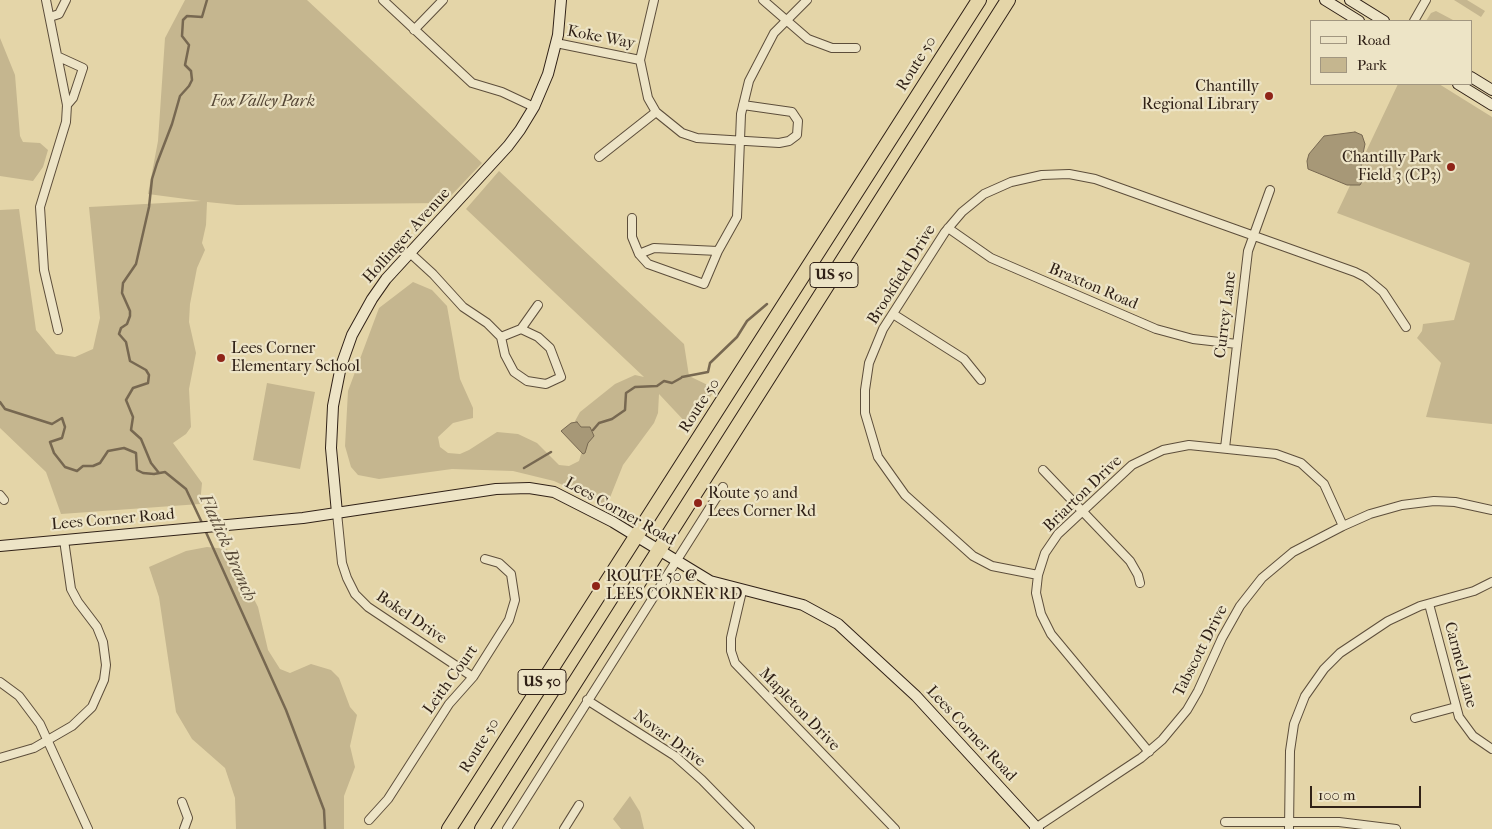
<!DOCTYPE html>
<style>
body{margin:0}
#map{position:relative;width:1492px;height:829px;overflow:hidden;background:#e4d5a8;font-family:"IM FELL French Canon",serif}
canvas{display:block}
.legend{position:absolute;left:1310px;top:20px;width:162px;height:65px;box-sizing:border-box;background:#ede4c6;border:1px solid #a19680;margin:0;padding:6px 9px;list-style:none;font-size:15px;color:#302117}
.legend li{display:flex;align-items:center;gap:10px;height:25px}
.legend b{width:25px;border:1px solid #a19680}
.scale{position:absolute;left:1310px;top:786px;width:111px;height:22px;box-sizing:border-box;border:2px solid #302117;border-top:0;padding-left:6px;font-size:15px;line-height:18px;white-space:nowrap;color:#302117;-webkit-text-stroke:4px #ede4c6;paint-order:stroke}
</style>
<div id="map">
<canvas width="1492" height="829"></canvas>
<ul class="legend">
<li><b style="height:6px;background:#ede4c6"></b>Road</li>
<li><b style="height:14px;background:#c5b68f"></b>Park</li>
</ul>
<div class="scale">100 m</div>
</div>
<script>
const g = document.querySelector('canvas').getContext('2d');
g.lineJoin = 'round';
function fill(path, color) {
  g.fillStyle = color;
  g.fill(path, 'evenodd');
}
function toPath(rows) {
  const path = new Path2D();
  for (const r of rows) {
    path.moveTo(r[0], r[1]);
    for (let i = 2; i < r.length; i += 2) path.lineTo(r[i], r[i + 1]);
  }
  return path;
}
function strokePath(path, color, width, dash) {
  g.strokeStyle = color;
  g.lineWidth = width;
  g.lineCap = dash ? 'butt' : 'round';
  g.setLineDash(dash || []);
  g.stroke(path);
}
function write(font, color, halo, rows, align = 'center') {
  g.font = font + ' "IM FELL French Canon",serif';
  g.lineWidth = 4.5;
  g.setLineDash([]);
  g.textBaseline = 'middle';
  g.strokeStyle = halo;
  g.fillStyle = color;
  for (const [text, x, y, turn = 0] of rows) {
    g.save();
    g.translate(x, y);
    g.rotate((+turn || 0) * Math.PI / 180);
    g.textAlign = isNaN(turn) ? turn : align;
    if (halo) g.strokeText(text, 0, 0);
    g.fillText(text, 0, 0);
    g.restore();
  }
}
fill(toPath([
 [185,0,307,0,482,163,444,203,237,205,207,202,206,225,202,243,205,250,197,268,190,304,189,322,196,353,189,389,191,427,186,434,173,443,202,483,200,504,61,514,46,472,0,428,0,210,19,209,36,330,56,354,75,357,93,349,100,318,89,207,201,201,148,194,158,141,165,38],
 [1454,0,1467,0,1485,11,1481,17],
 [1436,11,1453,20,1453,21,1426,21,1431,13],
 [0,38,15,75,20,136,23,142,40,143,48,150,43,167,33,181,0,176],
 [1398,84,1439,84,1492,117,1492,424,1426,417,1441,363,1417,338,1422,331,1423,324,1454,320,1470,263,1337,213],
 [499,171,684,344,689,376,716,389,689,426,659,394,658,413,654,423,623,465,607,505,554,481,513,471,452,469,379,479,358,475,351,467,345,446,348,391,379,308,413,282,432,290,447,306,460,379,473,408,473,418,453,423,438,437,440,447,448,453,460,454,469,450,497,432,518,434,537,443,559,465,569,466,579,461,582,451,574,431,575,421,580,412,615,384,635,375,644,377,466,209],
 [267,383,315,392,300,469,253,460],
 [207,547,227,549,233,558,258,607,268,650,280,669,290,673,311,664,331,670,339,678,350,707,357,715,350,746,355,767,344,796,344,829,236,829,235,798,225,768,192,739,176,712,159,597,149,567,186,551],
 [630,796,640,812,644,829,621,829,613,819]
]), '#c5b68f');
const water = toPath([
 [1355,132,1362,135,1365,144,1361,163,1363,180,1360,185,1347,185,1308,169,1307,161,1309,154,1324,136,1355,132],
 [577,422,581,427,590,427,594,436,588,443,585,453,583,454,561,431,571,423,577,422]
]);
fill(water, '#a79877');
strokePath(water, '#776851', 1);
strokePath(toPath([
 [682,377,708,372,710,363,737,337,747,321,767,304],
 [0,402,5,409,52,424,62,418,65,427,62,438,50,442,54,453,65,467,77,471,83,466,93,466,100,463,108,451,124,448,136,453,137,470,143,473,154,474,165,472,186,489,203,525],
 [593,430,599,423,612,419,625,410,626,393,635,387,657,386,664,381,672,383,681,378],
 [524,468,551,452],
 [159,473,151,463,141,439,131,430,133,417,126,400,133,388,148,383,149,375,146,370,130,361,126,342,119,334,121,328,127,324,130,316,130,311,122,293,123,283,136,264,149,207,152,179,157,163,172,124,180,96,189,86,192,80,191,71,185,65,189,45,182,36,183,20,187,16,202,17,207,0],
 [205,530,286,710,324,810,325,829]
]), '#776851', 2.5);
const street = toPath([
 [46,0,67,105,66,122,40,207,44,270,58,330],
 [383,0,472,83,502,92,534,107],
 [654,0,640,60,648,98,656,112,682,133,697,138,779,143,789,141,797,135,798,121,792,112,743,105],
 [763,0,808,39,832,48,856,48],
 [50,17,59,14,66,0],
 [1414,21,1426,0],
 [414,30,443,0],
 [556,43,640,60],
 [59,57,83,68,73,98,67,105],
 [599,157,656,112],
 [632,218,632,237,639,254],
 [948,228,991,258,1156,329,1193,339,1237,344],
 [718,251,704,284,648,264,639,254,654,248,718,251,737,217,741,114,749,81,774,33,807,0],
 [410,253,433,274,463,307,487,323,501,337,505,355,514,372,527,381,546,384,561,377,550,348,538,337,521,329,501,337],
 [893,314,964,359,981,380],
 [521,329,538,305],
 [1225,448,1248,251,1270,190],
 [1043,470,1130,561,1138,575,1140,583],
 [0,495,4,500],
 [337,513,342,563,347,578,355,594,368,607,473,677],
 [1038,575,992,566,973,556,905,495,878,457,865,413,865,390,869,363,883,329,945,232,962,212,984,194,1011,182,1042,175,1069,174,1095,179,1355,272,1365,277,1383,292,1406,327],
 [742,591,731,638,731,651,735,663,895,829],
 [1429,604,1459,717,1473,736,1492,749],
 [0,682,19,696,40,724,88,829],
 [587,700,675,756,702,780,750,829],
 [1415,718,1456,707],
 [1149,752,1051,634,1041,614,1036,593,1038,575,1045,553,1058,534,1132,465,1163,450,1189,445,1276,454,1301,463,1324,484,1343,526],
 [0,758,34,748,72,726,92,707,104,680,106,665,103,642,97,627,78,602,71,589,64,540],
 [182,802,188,818,184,829],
 [369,820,388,799,449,704,473,677,509,620,515,600,511,574,499,563,485,559],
 [1225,822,1339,822,1396,829],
 [507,829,723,487],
 [564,829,579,805],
 [1034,829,1141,758,1162,740,1187,710,1198,691,1222,638,1240,606,1262,578,1293,552,1343,526,1370,514,1402,505,1434,501,1455,502,1492,510],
 [1289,829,1290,751,1294,724,1305,696,1324,669,1340,653,1388,621,1420,606,1474,591,1492,582]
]);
const secondary = toPath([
 [1325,0,1359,21],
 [1350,0,1384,21],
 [1471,77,1492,90],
 [1458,84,1492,105],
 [337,513,331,448,333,406,341,366,352,335,372,299,386,279,508,146,520,130,534,107,548,74,558,35,561,0],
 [0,546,303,518,496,489,529,488,554,492,613,522,710,581,803,605,838,624,916,696,1038,829]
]);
const highway = toPath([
 [449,829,979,0],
 [482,829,1008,0]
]);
strokePath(street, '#5d4e3b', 10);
strokePath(secondary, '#302117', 12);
strokePath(highway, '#302117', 16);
strokePath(street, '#ede4c6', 8);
strokePath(secondary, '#ede4c6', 10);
strokePath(highway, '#e4d5a8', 14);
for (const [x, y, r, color] of [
 [1269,96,5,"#8f2418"],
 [1451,167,5,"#8f2418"],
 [221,358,5,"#8f2418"],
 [698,503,5,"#8f2418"],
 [596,586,5,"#8f2418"]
]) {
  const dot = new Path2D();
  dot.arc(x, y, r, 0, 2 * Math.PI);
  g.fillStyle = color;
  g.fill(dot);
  strokePath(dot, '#ede4c6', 2);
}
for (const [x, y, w] of [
 [834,275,48],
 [542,682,48]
]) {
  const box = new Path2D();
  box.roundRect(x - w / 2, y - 12.5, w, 25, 4);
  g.fillStyle = '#ede4c6';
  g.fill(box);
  strokePath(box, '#302117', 1);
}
write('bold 15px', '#302117', null, [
 ["US 50",834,275],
 ["US 50",542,682]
]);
write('16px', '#302117', '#ede4c6', [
 ["Koke Way",601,38,11],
 ["Route 50",917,64,-58],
 ["Hollinger Avenue",407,236,-48],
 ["Brookfield Drive",902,275,-58],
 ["Braxton Road",1093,287,23],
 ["Currey Lane",1226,315,-83],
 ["Route 50",700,406,-57],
 ["Briarton Drive",1083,494,-44],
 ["Lees Corner Road",620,512,29],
 ["Lees Corner Road",113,520,-5],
 ["Bokel Drive",411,618,34],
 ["Tabscott Drive",1201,651,-63],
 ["Carmel Lane",1460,665,75],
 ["Leith Court",451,680,-54],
 ["Mapleton Drive",799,710,46],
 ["Lees Corner Road",971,734,47],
 ["Novar Drive",669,739,36],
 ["Route 50",480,746,-58]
]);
write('16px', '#302117', '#ede4c6', [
 ["Chantilly",1259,87,"right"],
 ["Regional Library",1259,105,"right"],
 ["Chantilly Park",1441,158,"right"],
 ["Field 3 (CP3)",1441,176,"right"],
 ["Lees Corner",231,349],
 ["Elementary School",231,367],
 ["Route 50 and",708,494],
 ["Lees Corner Rd",708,512],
 ["ROUTE 50 @",606,577],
 ["LEES CORNER RD",606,595]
], 'left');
write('italic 16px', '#554635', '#ede4c6', [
 ["Fox Valley Park",263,102]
]);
write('italic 18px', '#5a4b39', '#ede4c6', [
 ["Flatlick Branch",227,548,66]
]);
</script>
